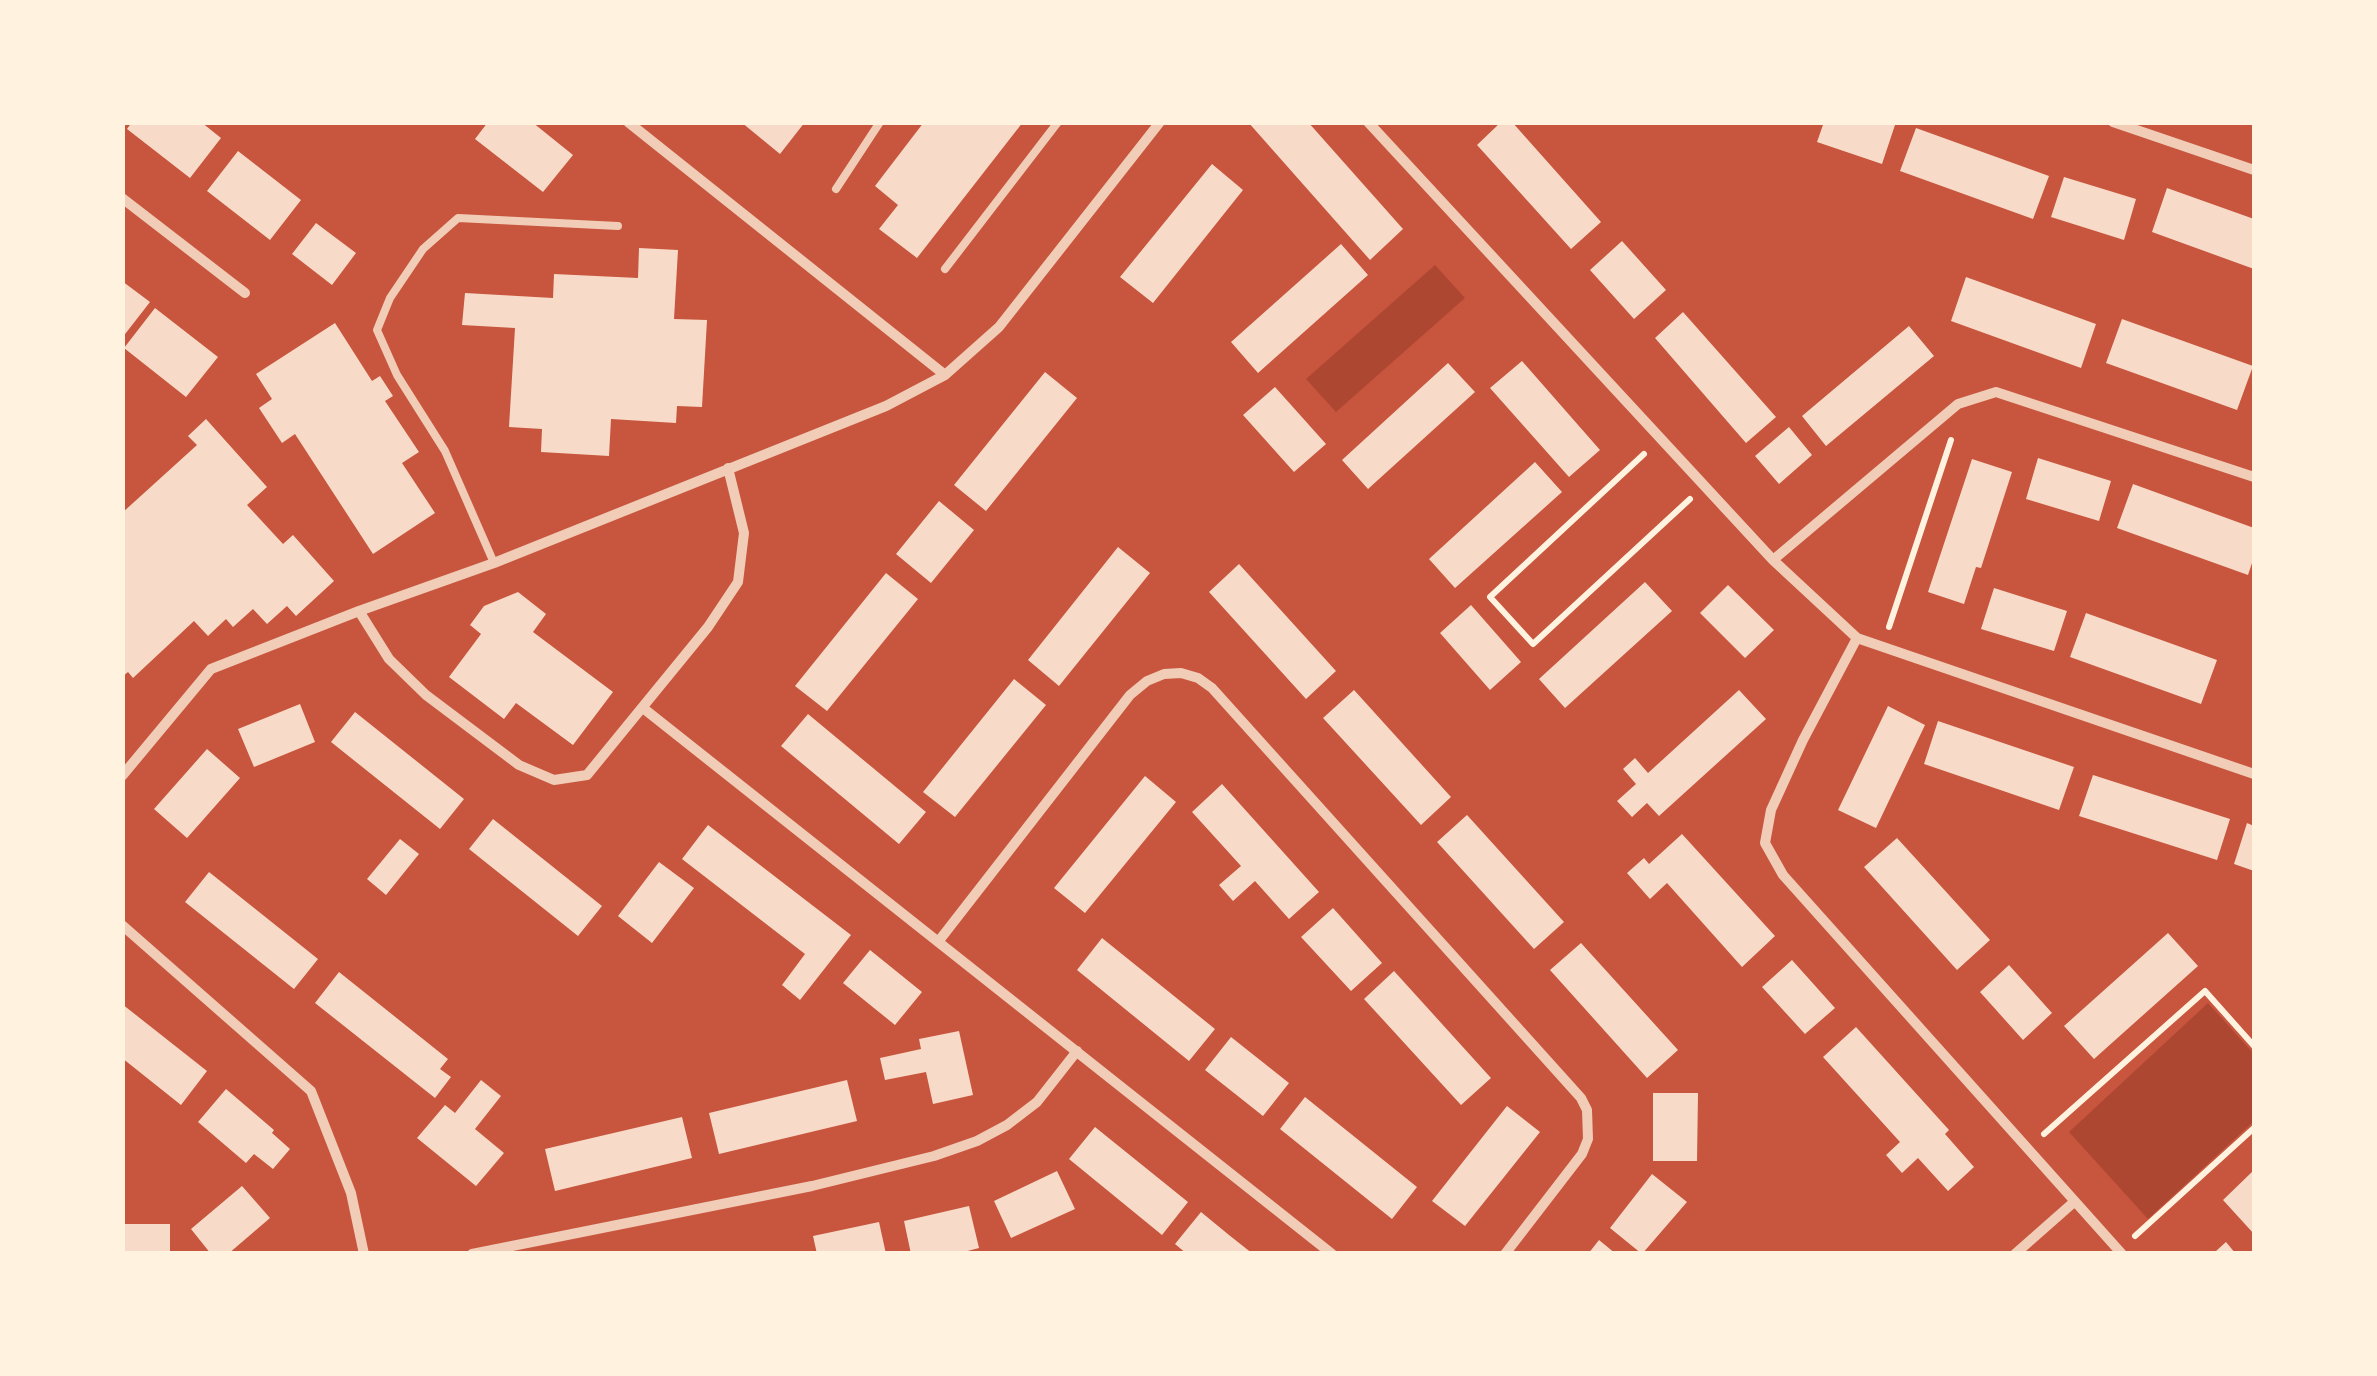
<!DOCTYPE html>
<style>
body{margin:0}
#map{position:relative;width:2377px;height:1376px;overflow:hidden;background:#c8553d;font-family:"Sofia Sans Condensed",sans-serif}
canvas{display:block}
.frame{position:absolute;inset:0;border:125px solid #fff3e0;pointer-events:none}
</style>
<div id="map">
<canvas width="2377" height="1376"></canvas>
<div class="frame"></div>
</div>
<script>
const g = document.querySelector('canvas').getContext('2d');
g.lineJoin = 'round';
function fill(path, color) {
  g.fillStyle = color;
  g.fill(path, 'evenodd');
}
function toPath(rows) {
  const path = new Path2D();
  for (const r of rows) {
    path.moveTo(r[0], r[1]);
    for (let i = 2; i < r.length; i += 2) path.lineTo(r[i], r[i + 1]);
  }
  return path;
}
function strokePath(path, color, width, dash) {
  g.strokeStyle = color;
  g.lineWidth = width;
  g.lineCap = dash ? 'butt' : 'round';
  g.setLineDash(dash || []);
  g.stroke(path);
}
fill(toPath([
 [1435,265,1465,298,1336,412,1306,379],
 [2208,1003,2254,1054,2254,1121,2148,1219,2069,1132]
]), '#ae4732');
fill(toPath([
 [132,122,201,122,221,138,190,178,127,129],
 [488,122,532,122,573,155,543,192,475,139],
 [741,122,805,122,780,154],
 [924,122,1023,122,917,258,879,229,898,205,875,186],
 [1248,122,1308,122,1403,229,1370,260],
 [1501,122,1512,122,1601,222,1571,249,1477,145],
 [1824,122,1896,122,1882,164,1817,142],
 [1916,128,2049,176,2033,219,1900,171],
 [238,151,301,200,270,240,207,191],
 [1212,164,1243,190,1153,303,1120,277],
 [2064,177,2136,199,2124,240,2051,217],
 [2167,188,2254,219,2254,269,2152,232],
 [316,223,356,253,332,285,292,254],
 [1622,241,1666,290,1634,319,1590,270],
 [1341,244,1368,275,1258,373,1231,342],
 [639,248,678,250,674,319,707,320,702,407,677,406,676,423,611,419,609,456,541,452,542,429,509,427,515,328,462,325,465,293,553,298,554,274,638,278],
 [1966,277,2096,324,2081,368,1951,321],
 [122,281,150,302,122,338],
 [155,308,218,357,186,397,124,348],
 [1683,312,1776,417,1746,443,1655,338],
 [2122,319,2253,366,2237,410,2106,363],
 [335,323,372,381,380,376,393,396,385,401,419,452,402,463,435,513,373,554,295,434,282,443,259,408,272,399,256,374],
 [1909,326,1934,356,1826,446,1802,416],
 [1522,361,1600,450,1569,477,1490,388],
 [1448,363,1475,392,1368,489,1342,460],
 [1045,372,1077,398,986,511,954,485],
 [1275,387,1326,444,1294,472,1243,415],
 [206,419,267,487,247,505,283,544,293,535,334,581,296,616,287,606,267,624,253,609,233,627,226,619,208,636,194,621,133,678,128,672,122,677,122,513,197,445,188,436],
 [1789,427,1812,455,1779,484,1755,456],
 [2038,458,2111,481,2099,521,2026,499],
 [1972,459,2012,472,1981,568,1976,567,1964,604,1928,592],
 [1535,462,1562,492,1455,588,1429,559],
 [2133,484,2254,528,2254,557,2248,575,2117,528],
 [939,501,974,530,931,583,896,554],
 [1118,547,1150,573,1059,686,1028,660],
 [1239,564,1336,671,1306,699,1209,592],
 [886,573,918,599,827,711,795,686],
 [1645,582,1672,611,1565,708,1539,679],
 [1728,585,1774,630,1745,658,1700,613],
 [1994,588,2067,611,2054,651,1981,629],
 [518,592,546,614,533,632,613,692,573,745,516,703,504,719,449,677,481,634,470,625,484,606],
 [1471,605,1521,662,1490,690,1440,633],
 [2086,613,2217,660,2201,704,2070,657],
 [1014,679,1046,705,955,817,923,792],
 [1354,690,1451,797,1421,825,1323,718],
 [1739,690,1766,719,1659,816,1647,803,1632,817,1617,801,1636,784,1623,769,1635,758,1648,773],
 [300,704,315,742,254,767,238,729],
 [1888,706,1925,725,1876,828,1838,810],
 [355,712,464,799,440,829,331,742],
 [808,714,926,812,899,844,781,746],
 [1938,721,2074,767,2059,810,1924,764],
 [207,749,240,778,187,838,154,809],
 [2093,775,2230,819,2217,860,2079,816],
 [1145,776,1176,802,1085,913,1054,888],
 [1222,784,1319,892,1289,919,1255,881,1233,901,1219,885,1241,866,1192,812],
 [1467,815,1564,922,1534,949,1437,842],
 [493,819,602,906,578,936,469,849],
 [2247,823,2254,826,2254,871,2234,864],
 [708,825,851,935,800,1000,782,985,805,954,682,859],
 [1682,834,1775,936,1742,967,1667,883,1650,899,1627,873,1644,858,1649,864],
 [1897,838,1990,940,1957,970,1864,867],
 [400,839,419,854,386,895,367,879],
 [659,862,694,888,652,943,618,916],
 [209,872,318,959,294,989,185,902],
 [1333,908,1382,963,1351,991,1301,937],
 [2168,933,2198,966,2094,1059,2064,1026],
 [1102,938,1215,1029,1189,1061,1077,970],
 [1581,943,1678,1050,1647,1078,1550,970],
 [870,950,922,992,895,1025,843,983],
 [1792,960,1835,1008,1805,1034,1762,987],
 [2009,965,2052,1013,2023,1040,1980,992],
 [1394,971,1491,1078,1461,1105,1364,999],
 [339,972,448,1059,440,1069,451,1077,435,1098,315,1003],
 [122,1004,207,1071,181,1105,122,1058],
 [1856,1027,1949,1130,1945,1134,1974,1167,1948,1191,1918,1158,1902,1173,1886,1155,1900,1142,1823,1057],
 [959,1031,973,1095,933,1104,926,1072,885,1080,880,1058,921,1049,919,1039],
 [1231,1037,1289,1083,1263,1116,1205,1070],
 [481,1080,501,1096,475,1129,504,1153,476,1186,417,1138,445,1105,455,1113],
 [847,1080,857,1121,719,1154,709,1113],
 [226,1089,274,1130,272,1133,290,1149,273,1169,254,1154,246,1163,198,1122],
 [1653,1093,1698,1093,1697,1161,1653,1161],
 [1305,1097,1417,1187,1392,1219,1280,1129],
 [1507,1106,1540,1132,1465,1226,1432,1201],
 [682,1117,692,1158,555,1191,545,1149],
 [1095,1127,1188,1202,1162,1235,1069,1159],
 [2254,1170,2254,1234,2223,1200],
 [1057,1171,1075,1209,1011,1238,994,1201],
 [1652,1174,1687,1202,1642,1254,1610,1228],
 [242,1186,270,1218,228,1254,211,1254,191,1229],
 [969,1206,979,1248,956,1254,911,1254,904,1221],
 [1201,1212,1229,1235,1253,1254,1187,1254,1175,1244],
 [879,1222,886,1254,817,1254,813,1236],
 [122,1224,170,1224,170,1254,122,1254],
 [1599,1240,1616,1254,1588,1254],
 [2226,1242,2236,1254,2217,1254,2216,1251]
]), '#f7dbc8');
strokePath(toPath([
 [1644,454,1490,597,1533,644,1690,499],
 [1889,627,1951,440],
 [2044,1134,2205,991,2254,1046],
 [2135,1236,2254,1128]
]), '#fff3e0', 6);
strokePath(toPath([
 [836,189,880,122],
 [945,269,1058,122],
 [494,563,445,451,397,375,377,330,390,298,423,249,458,218,618,226]
]), '#f1ccb7', 8);
strokePath(toPath([
 [628,122,945,375],
 [1368,122,1773,560,1857,638,2254,774],
 [2113,122,2254,170],
 [122,198,245,293],
 [1773,560,1958,404,1996,392,2254,477],
 [359,611,389,659,426,695,519,765,554,780,587,775,708,627,738,582,744,533,728,468],
 [1857,638,1803,740,1771,810,1765,843,1783,875,2122,1254],
 [643,708,1332,1254],
 [122,776,211,669,359,611,494,563,886,406,945,375,999,327,1160,122],
 [122,925,311,1091,351,1193,364,1254],
 [938,942,1130,695,1147,681,1164,674,1181,673,1198,678,1212,688,1581,1098,1587,1110,1588,1139,1582,1154,1505,1254],
 [472,1254,812,1186,934,1156,977,1141,1007,1125,1037,1102,1077,1051],
 [2015,1254,2074,1202]
]), '#f1ccb7', 10);
</script>
